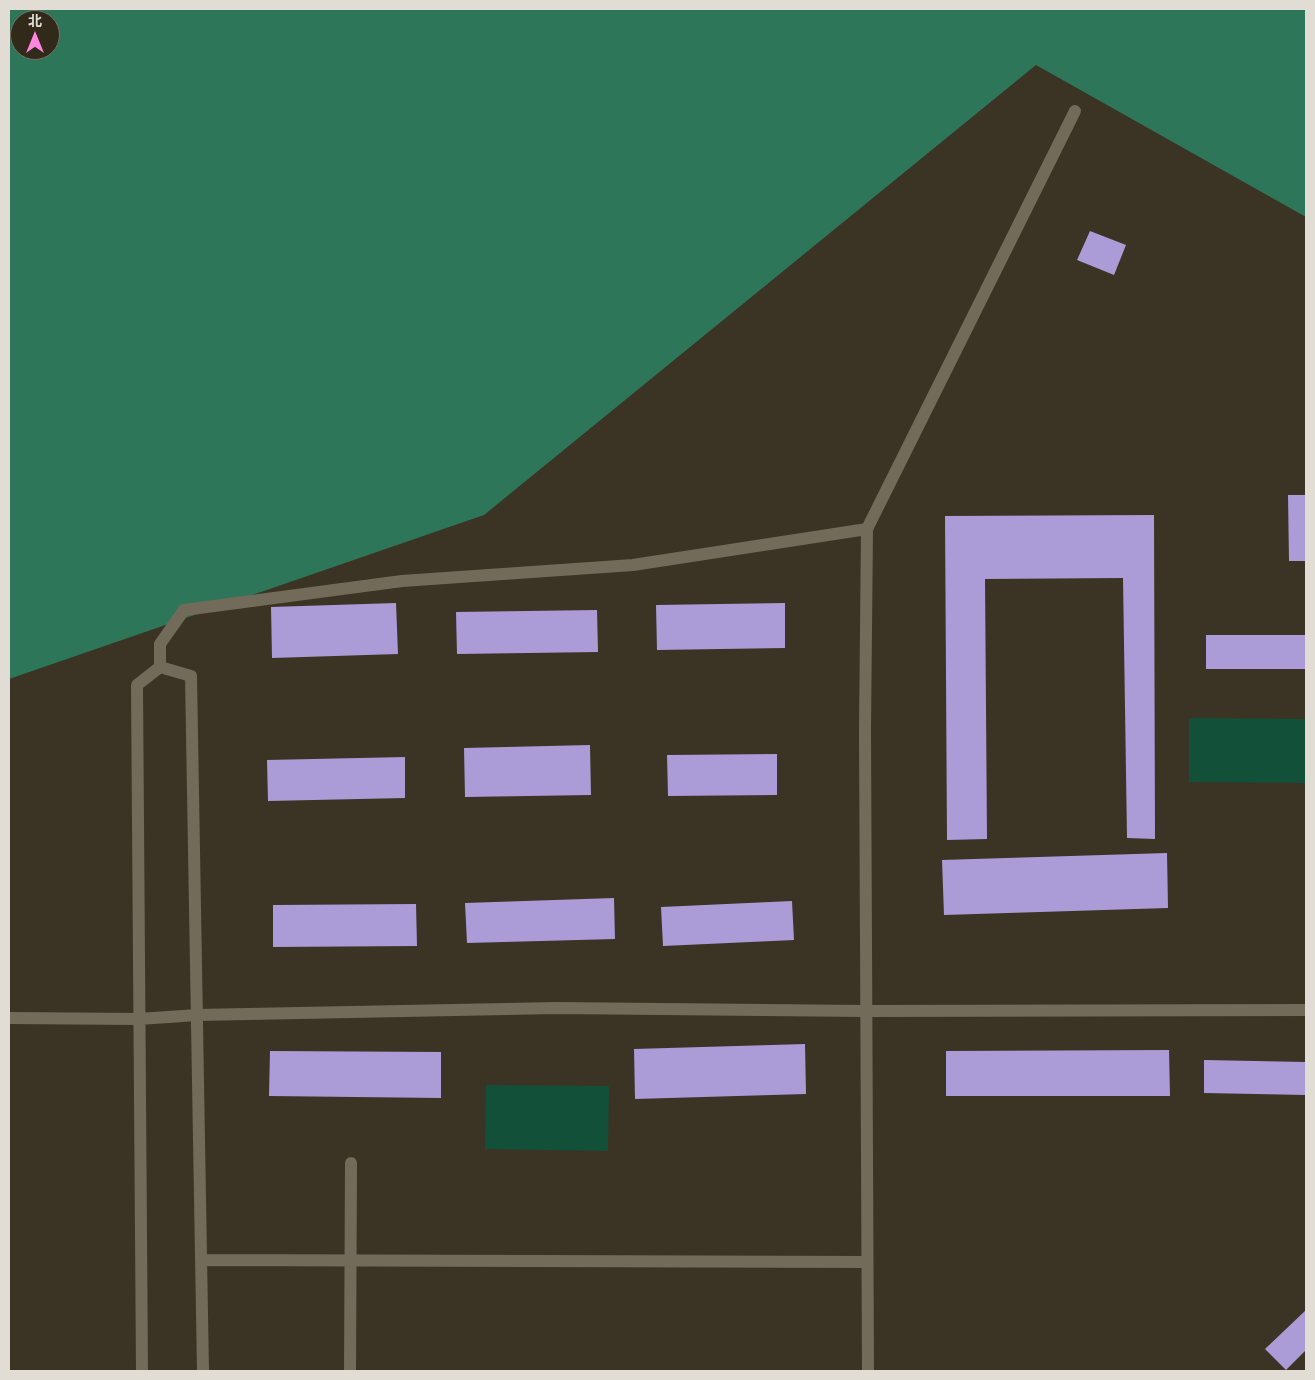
<!DOCTYPE html>
<meta charset="utf-8">
<style>
body{margin:0}
#map{position:relative;width:1315px;height:1380px;overflow:hidden;background:#3b3424;font-family:Mulish,"Noto Sans SC",sans-serif}
canvas{display:block}
.frame{position:absolute;inset:0;border:10px solid #e2ddd4;pointer-events:none}
.north{position:absolute;left:10px;top:10px;width:50px;height:50px;box-sizing:border-box;background:#312a1b;border:1px solid #787265;border-radius:50%;rotate:0deg;font-size:14px;font-weight:700;line-height:20px;text-align:center;color:#e2ddd4}
.north::after{content:'';display:block;margin:auto;width:18px;height:22px;background:#ff85df;clip-path:polygon(50% 0,100% 100%,50% 72%,0 100%)}
</style>
<div id="map">
<canvas width="1315" height="1380"></canvas>
<div class="frame"></div>
<div class="north">北</div>
</div>
<script>
const g = document.querySelector('canvas').getContext('2d');
g.lineJoin = 'round';
function fill(path, color) {
  g.fillStyle = color;
  g.fill(path, 'evenodd');
}
function toPath(rows) {
  const path = new Path2D();
  for (const r of rows) {
    path.moveTo(r[0], r[1]);
    for (let i = 2; i < r.length; i += 2) path.lineTo(r[i], r[i + 1]);
  }
  return path;
}
function strokePath(path, color, width, dash) {
  g.strokeStyle = color;
  g.lineWidth = width;
  g.lineCap = dash ? 'butt' : 'round';
  g.setLineDash(dash || []);
  g.stroke(path);
}
fill(toPath([
 [1189,718,1306,719,1306,783,1189,782],
 [486,1085,609,1086,608,1151,485,1149]
]), '#13503a');
fill(toPath([
 [9,9,1306,9,1306,217,1036,65,484,515,9,679],
 [20,20,50,20,50,50,20,50]
]), '#2e7659');
fill(toPath([
 [1090,231,1126,245,1114,275,1077,260],
 [1288,495,1306,495,1306,561,1289,561],
 [1154,515,1155,839,1127,838,1123,578,985,579,987,839,947,840,945,516],
 [396,603,398,654,272,658,271,607],
 [785,603,785,648,657,650,656,605],
 [597,610,598,652,457,654,456,612],
 [1206,635,1306,635,1306,669,1206,669],
 [590,745,591,795,465,797,464,748],
 [777,754,777,795,668,796,667,755],
 [405,757,405,798,268,801,267,760],
 [1167,853,1168,908,944,915,942,860],
 [614,898,615,939,467,943,465,903],
 [792,901,794,940,663,946,661,907],
 [416,904,417,946,273,947,273,905],
 [805,1044,806,1094,635,1099,634,1049],
 [1169,1050,1170,1096,946,1096,946,1051],
 [270,1051,441,1052,441,1098,269,1096],
 [1204,1060,1306,1062,1306,1095,1204,1093],
 [1306,1310,1306,1350,1286,1370,1265,1349]
]), '#ab9cd7');
strokePath(toPath([
 [160,667,160,644,184,610,402,581,633,565,867,529],
 [9,1018,139,1019,197,1015,557,1008,866,1011,1306,1010],
 [201,1260,867,1262],
 [142,1371,137,685,160,667,191,676,203,1371],
 [350,1371,351,1163],
 [868,1371,865,730,867,529,1075,111]
]), '#736b5a', 12);
</script>
